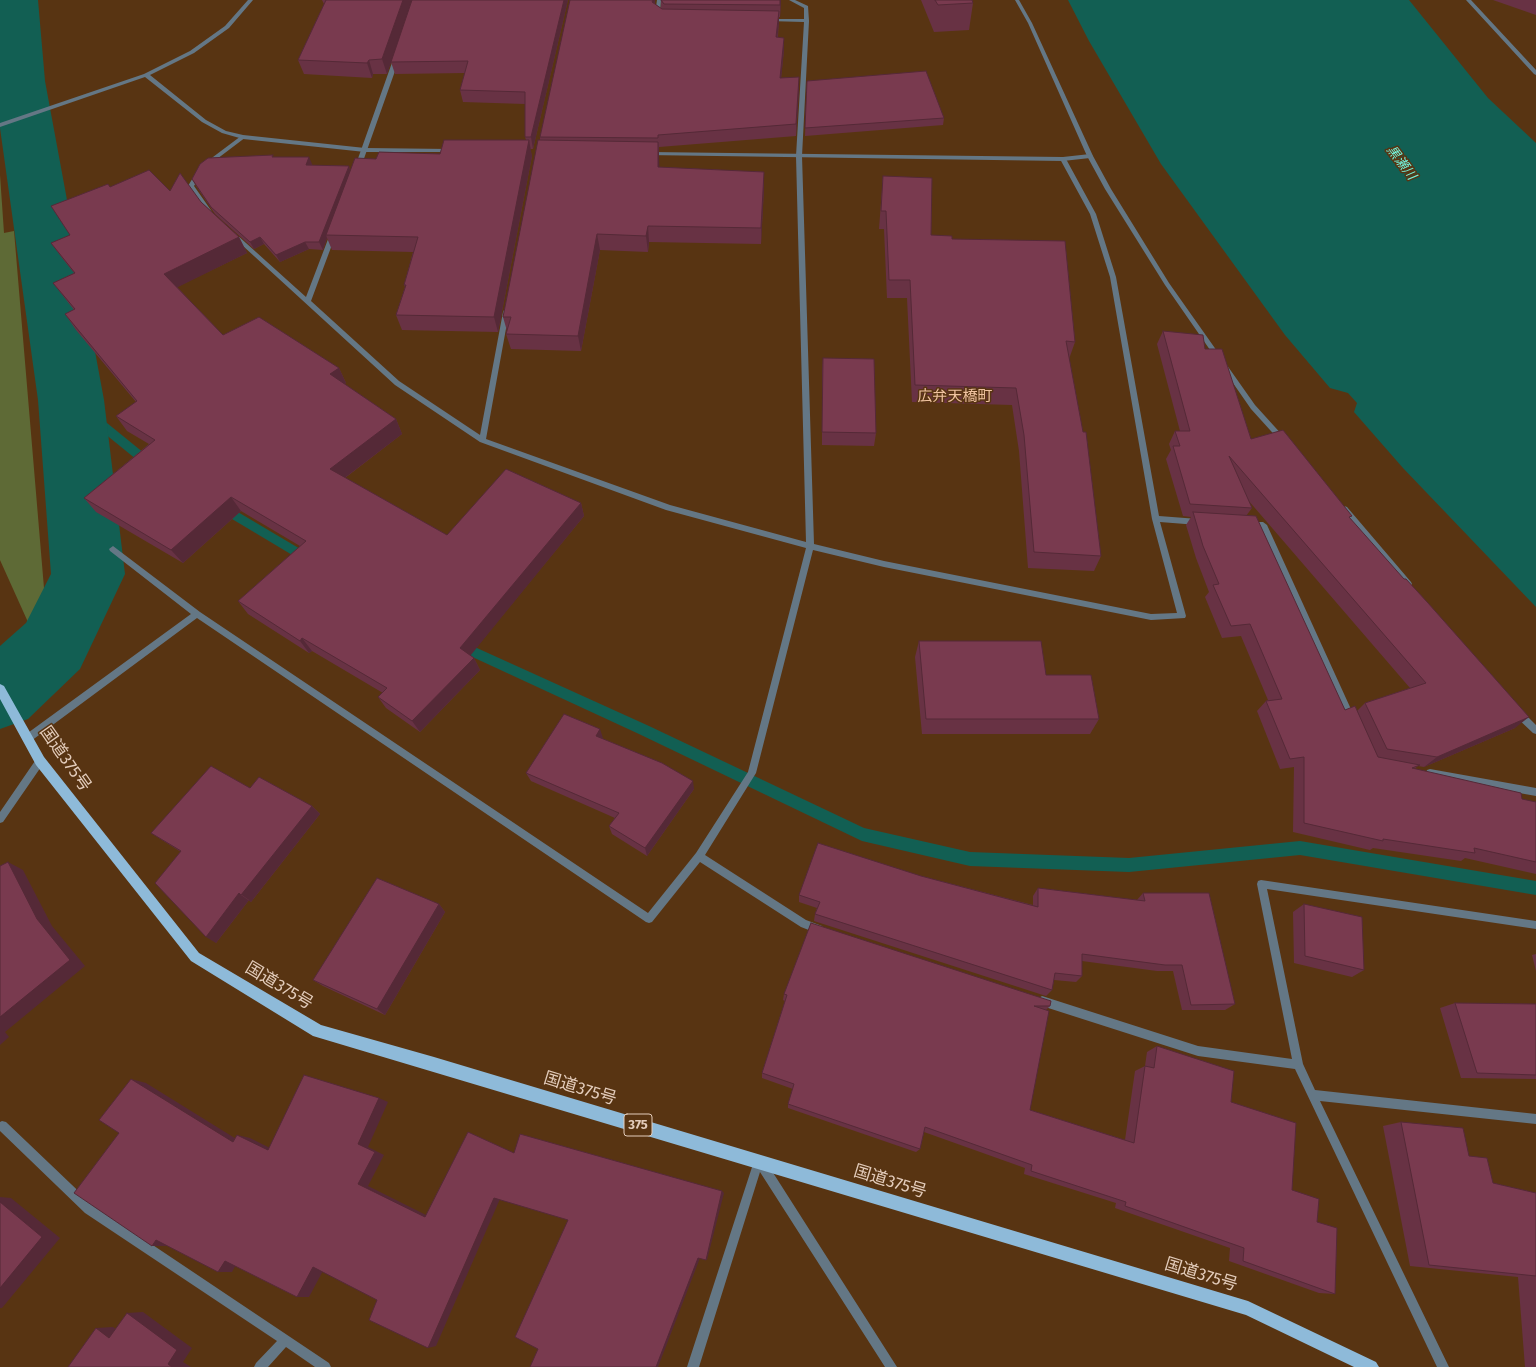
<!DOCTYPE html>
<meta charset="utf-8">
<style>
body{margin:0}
canvas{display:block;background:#583412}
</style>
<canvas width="1536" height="1367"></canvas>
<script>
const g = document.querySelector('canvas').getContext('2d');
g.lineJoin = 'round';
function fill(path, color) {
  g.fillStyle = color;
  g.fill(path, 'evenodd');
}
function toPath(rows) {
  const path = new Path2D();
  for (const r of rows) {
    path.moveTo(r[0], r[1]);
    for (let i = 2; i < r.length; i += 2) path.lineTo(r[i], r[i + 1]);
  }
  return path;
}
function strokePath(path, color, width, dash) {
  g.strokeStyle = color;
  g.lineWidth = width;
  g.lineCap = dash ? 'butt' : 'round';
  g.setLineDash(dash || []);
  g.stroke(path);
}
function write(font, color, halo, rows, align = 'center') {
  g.font = font + ' "Fira Sans","Noto Sans JP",sans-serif';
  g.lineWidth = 3;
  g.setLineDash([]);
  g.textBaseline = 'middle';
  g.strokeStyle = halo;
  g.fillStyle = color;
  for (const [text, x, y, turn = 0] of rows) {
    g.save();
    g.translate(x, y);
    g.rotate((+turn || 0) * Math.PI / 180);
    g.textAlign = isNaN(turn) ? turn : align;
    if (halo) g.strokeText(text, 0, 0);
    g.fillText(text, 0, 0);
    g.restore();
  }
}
fill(toPath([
 [0,175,4,233,14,231,46,612,32,631,0,560]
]), '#5e6a36');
fill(toPath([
 [1068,0,1409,0,1488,98,1536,143,1536,607,1403,468,1354,412,1357,403,1348,393,1330,388,1285,335,1161,164,1089,41]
]), '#125f53');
fill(toPath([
 [71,396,75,397,155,462,157,465,155,468,151,469,147,468,67,403,66,400,67,397,71,396],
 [221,502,312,556,314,559,312,562,308,564,304,562,217,510,215,507,217,504,221,502],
 [457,639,649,726,864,828,970,852,1129,858,1300,841,1536,881,1536,895,1300,855,1129,872,970,866,862,841,639,734,453,648,451,644,453,640,457,639]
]), '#125f53');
fill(toPath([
 [0,0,38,0,45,81,104,400,125,574,80,669,28,719,0,729,0,646,26,623,51,574,38,400,0,128,0,0]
]), '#125f53');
fill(toPath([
 [657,0,661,0,660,14,661,16,659,17,655,14,657,0],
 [789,0,795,0,808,6,809,21,802,156,814,544,884,561,1151,614,1177,613,1152,519,1110,277,1090,214,1060,159,1063,157,1066,159,1096,214,1116,277,1159,516,1198,519,1202,522,1198,525,1160,522,1186,616,1185,618,1151,620,884,567,813,550,756,773,705,855,806,920,822,926,824,929,822,932,819,934,801,927,700,862,652,922,649,923,646,922,197,618,31,741,28,742,25,741,24,738,25,735,191,614,110,551,109,549,113,546,200,612,648,913,696,853,748,772,806,548,666,510,480,442,395,385,231,235,234,233,236,234,306,297,330,234,331,233,335,233,336,234,311,301,399,381,480,435,503,312,504,310,508,310,509,312,486,439,670,505,806,542,796,156,804,22,768,21,766,20,768,19,804,19,804,8,789,0],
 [1015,0,1019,0,1032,23,1093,156,1111,189,1169,283,1255,405,1284,437,1285,439,1284,441,1280,441,1251,409,1165,285,1105,189,1087,156,1028,23,1015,0],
 [397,55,400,57,361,167,356,168,355,167,394,57,397,55],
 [241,136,246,137,209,165,205,165,205,163,241,136],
 [199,170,202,172,194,186,215,216,214,217,210,217,188,186,197,171,199,170],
 [1344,506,1347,507,1411,582,1412,584,1411,586,1405,586,1341,511,1340,509,1341,507,1344,506],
 [1250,522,1263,522,1267,525,1355,718,1354,721,1351,722,1348,721,1261,528,1247,527,1246,525,1247,523,1250,522],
 [1518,709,1521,710,1536,725,1536,734,1533,733,1515,716,1514,713,1515,710,1518,709],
 [40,757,43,758,44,761,43,764,3,822,0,823,0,812,37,758,40,757],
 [1430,769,1536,788,1536,796,1430,777,1427,776,1426,773,1427,770,1430,769],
 [1261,880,1536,921,1536,929,1267,889,1303,1064,1315,1090,1536,1114,1536,1124,1320,1101,1449,1367,1437,1367,1295,1069,1198,1056,1042,1006,1039,1004,1037,1001,1039,998,1042,996,1198,1046,1292,1059,1257,884,1258,881,1261,880],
 [2,1121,6,1122,93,1205,329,1363,331,1367,315,1367,286,1347,268,1367,254,1367,256,1363,277,1341,85,1213,0,1131,0,1122,2,1121],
 [759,1156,763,1157,897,1367,885,1367,760,1172,699,1367,687,1367,754,1161,755,1157,759,1156]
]), '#647785');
fill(toPath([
 [248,0,253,0,229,28,194,53,150,75,206,120,226,131,243,135,365,148,450,149,452,150,452,152,365,152,243,139,222,133,202,122,145,77,0,127,0,123,144,74,190,51,225,26,248,0],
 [1466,0,1471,0,1536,70,1536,75,1534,74,1466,0],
 [649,152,1063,157,1090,154,1093,156,1090,158,1063,161,647,155,647,153,649,152]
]), '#647785');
fill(toPath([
 [0,684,4,686,44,757,199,953,321,1025,434,1057,1248,1301,1376,1362,1379,1367,1354,1367,1246,1315,313,1036,191,961,36,765,0,699,0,684]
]), '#8ebad9');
fill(toPath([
 [322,0,568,0,533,149,530,149,532,156,498,332,402,330,396,315,405,287,404,285,413,252,332,250,327,238,323,250,309,249,280,262,264,244,254,249,215,214,196,186,192,179,273,155,273,157,312,164,312,165,349,166,350,171,376,159,440,154,526,140,525,137,525,104,463,102,460,90,465,73,395,74,391,62,395,49,387,74,373,74,372,78,304,74,298,60,324,4],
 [570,0,655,0,655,4,661,8,661,0,781,0,780,17,779,17,778,37,784,38,784,50,781,78,799,89,796,136,659,147,659,167,764,172,764,188,761,244,649,242,648,252,600,250,581,351,511,349,506,334,507,331,503,317,540,140,540,137],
 [921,0,972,0,973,3,969,30,934,32],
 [1493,0,1536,0,1536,15],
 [807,81,944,118,943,125,805,136],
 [883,176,931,235,952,239,1075,342,1069,359,1101,556,1094,571,1028,568,1019,451,1012,405,912,402,907,298,887,298,884,229,879,229],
 [110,187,170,191,201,202,239,237,247,253,177,287,223,335,339,368,346,383,344,384,396,419,402,434,345,478,447,535,581,503,584,516,470,655,474,658,480,670,420,732,386,708,378,697,383,693,312,651,309,653,248,614,238,601,300,546,241,511,183,563,96,512,84,498,149,444,127,431,116,416,136,402,76,330,65,314,74,310,53,283,74,273,62,258,51,243,70,235],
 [1163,331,1205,349,1251,439,1350,519,1515,728,1424,767,1418,766,1414,769,1522,799,1536,802,1536,874,1465,858,1461,861,1373,848,1370,850,1293,832,1294,767,1280,769,1257,711,1266,701,1268,700,1241,636,1222,638,1205,597,1209,592,1196,558,1186,525,1191,517,1183,516,1166,459,1171,450,1169,444,1175,431,1180,431,1157,344],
 [1248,500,1410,688,1365,703,1357,711,1345,710,1246,516,1252,508],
 [823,358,876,433,874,446,822,445,822,372],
 [919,641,1099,719,1090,734,922,734,915,657],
 [603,738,603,739,694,789,647,856,612,834,609,826,615,818,531,781,526,773],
 [250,788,312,806,320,814,251,902,249,900,216,943,181,852,162,840,151,833],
 [921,876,1033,905,1033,896,1038,888,1137,900,1143,893,1235,1004,1225,1010,1182,1010,1173,971,1157,971,1082,961,1082,976,1076,982,1054,980,1052,990,1046,996,814,921,815,914,817,908,799,902,799,895],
 [439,904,445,912,385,1015,323,986,313,980],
 [1304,904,1364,970,1352,977,1294,963,1293,912],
 [1536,954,1536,971,1532,955],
 [784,994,1050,1006,1046,1010,1030,1110,1125,1140,1135,1071,1145,1066,1147,1052,1157,1046,1231,1102,1292,1190,1317,1222,1335,1294,1319,1293,1229,1261,1230,1248,1115,1208,1116,1203,1024,1174,1025,1168,924,1132,920,1149,916,1152,788,1108,788,1104,793,1089,762,1078,762,1073,785,1001,783,1000],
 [1455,1003,1536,1004,1536,1079,1461,1078,1440,1008],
 [1401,1122,1469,1156,1493,1183,1536,1193,1536,1367,1525,1367,1518,1277,1410,1266,1383,1126]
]), '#683244');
fill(toPath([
 [403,0,413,0,387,74,382,59],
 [564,0,568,0,533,149,531,137],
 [653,0,655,0,654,14,652,2],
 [780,0,781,0,780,17],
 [779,11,779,23,776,49,776,37],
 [784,38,784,50,780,90,780,78],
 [369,60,373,74,372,78,367,63],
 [799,77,799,89,796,136,796,124],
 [529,140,532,156,498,332,494,317],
 [658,142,659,157,660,183,658,167],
 [309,157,312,164,309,172,306,165],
 [349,166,351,174,326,235,327,238,323,250,319,242],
 [764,172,764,188,761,244,761,228],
 [648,226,649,242,648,252,646,236],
 [597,234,600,250,581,351,578,336],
 [239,237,247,253,174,289,164,274],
 [260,237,264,244,254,249,250,242],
 [305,242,309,249,280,262,276,255],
 [339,368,346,383,338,389,330,374],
 [396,419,402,434,338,483,330,469],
 [231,497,241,511,183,563,171,550],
 [581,503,584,516,466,661,460,648],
 [302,638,312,651,309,653,300,641],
 [474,658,480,670,420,732,412,721],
 [1529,717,1515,728,1424,767,1437,757],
 [600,729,603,738,599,745,596,736],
 [693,781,694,789,647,856,645,848],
 [312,806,320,814,251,902,241,895],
 [8,862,23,870,52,926,85,966,5,1032,9,1037,0,1045,0,1017],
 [239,893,249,900,216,943,206,937],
 [439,904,445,912,385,1015,377,1009],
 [131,1079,146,1083,246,1145,233,1142],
 [379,1098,388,1102,368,1147,384,1155,368,1186,434,1219,425,1217,358,1184,358,1144],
 [237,1135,250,1138,280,1153,268,1150],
 [722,1191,724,1193,707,1260,706,1260],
 [0,1197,11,1198,60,1238,2,1308,0,1308],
 [494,1198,500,1199,436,1346,428,1348],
 [156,1240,172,1241,168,1246,152,1246],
 [698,1258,700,1258,658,1367,656,1367],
 [225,1261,238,1261,232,1272,218,1272],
 [313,1267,325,1267,309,1297,297,1297],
 [143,1312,192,1348,183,1362,191,1367,172,1367,168,1364,127,1313],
 [113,1327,126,1336,109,1338,96,1328]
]), '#552937');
const building = toPath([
 [326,0,403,0,382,59,369,60,367,63,298,60,326,0],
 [412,0,564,0,531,137,525,137,525,92,460,90,468,61,391,62,412,0],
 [570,0,653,0,652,2,662,9,779,11,776,37,784,38,780,78,799,77,796,124,658,135,658,138,540,137,570,0],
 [661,0,780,0,780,5,664,4,661,0],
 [935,0,972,0,973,3,938,5,935,0],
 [926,71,944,118,805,128,807,81,926,71],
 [444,140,529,140,494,317,396,315,406,285,404,285,418,237,326,235,355,158,376,159,379,152,440,154,444,140],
 [538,140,658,142,658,167,764,172,761,228,648,226,646,236,597,234,578,336,506,334,511,317,503,317,538,140],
 [273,155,272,157,309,157,306,165,349,166,319,242,305,242,276,255,260,237,250,242,211,207,192,179,200,164,208,158,273,155],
 [149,170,170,191,180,173,201,202,239,237,164,274,223,335,259,317,339,368,330,374,396,419,330,469,447,535,506,469,581,503,460,648,474,658,412,721,378,697,387,688,302,638,300,641,238,601,306,541,231,497,171,550,84,498,155,440,116,416,137,401,65,314,75,309,53,283,75,273,51,243,70,235,51,206,108,184,110,187,149,170],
 [883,176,932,178,931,235,952,236,952,239,1065,241,1075,342,1066,341,1083,432,1086,432,1101,556,1034,552,1024,435,1016,388,915,385,910,280,889,280,886,211,881,211,883,176],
 [1163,331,1203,335,1205,349,1222,349,1251,439,1283,430,1352,516,1349,517,1404,579,1406,579,1428,603,1529,717,1437,757,1387,749,1365,703,1426,683,1229,456,1252,508,1190,504,1173,446,1180,446,1175,431,1190,431,1163,331],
 [823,358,874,359,876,433,822,432,823,358],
 [1193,512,1256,516,1345,710,1355,706,1378,757,1420,765,1412,768,1521,793,1522,799,1536,802,1536,862,1474,848,1475,853,1383,839,1383,841,1304,823,1304,757,1290,759,1266,701,1282,699,1250,624,1231,626,1213,585,1219,584,1203,546,1193,512],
 [919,641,1041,641,1046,675,1091,675,1099,719,926,719,919,641],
 [564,714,600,729,596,736,662,763,693,781,645,848,609,826,619,813,526,773,564,714],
 [211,766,250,788,259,777,312,806,241,895,239,893,206,937,155,883,181,851,151,833,211,766],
 [818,843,921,876,1038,907,1038,888,1145,901,1143,893,1209,893,1235,1004,1191,1005,1182,965,1165,965,1082,954,1082,976,1055,973,1052,990,815,914,820,902,799,895,818,843],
 [8,862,37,919,70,960,0,1017,0,866,8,862],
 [377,878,439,904,377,1009,313,980,377,878],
 [1304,904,1362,917,1364,970,1305,956,1304,904],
 [811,923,1051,1001,1050,1006,1034,1006,1049,1011,1030,1110,1134,1143,1145,1066,1154,1068,1157,1046,1234,1071,1231,1102,1296,1123,1292,1190,1319,1199,1317,1222,1337,1228,1335,1294,1243,1261,1244,1248,1125,1206,1126,1202,1031,1171,1032,1165,925,1127,920,1149,788,1104,794,1084,762,1073,787,995,784,994,811,923],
 [1455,1003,1536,1004,1536,1075,1477,1073,1455,1003],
 [304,1075,379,1098,358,1144,375,1152,358,1184,425,1217,468,1132,514,1153,520,1134,722,1191,706,1260,698,1258,656,1367,530,1367,538,1349,515,1337,568,1220,494,1198,428,1348,369,1320,377,1300,313,1267,297,1297,225,1261,218,1272,156,1240,152,1246,74,1193,119,1133,99,1120,131,1079,233,1142,237,1135,268,1150,304,1075],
 [1401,1122,1463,1128,1469,1156,1487,1158,1493,1183,1536,1193,1536,1276,1429,1265,1401,1122],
 [0,1202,42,1237,0,1288,0,1202],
 [127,1313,177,1350,168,1364,172,1367,68,1367,96,1328,109,1338,127,1313]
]);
fill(building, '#793a4f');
strokePath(building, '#552937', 1);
write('italic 13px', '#72f5de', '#583412', [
 ["黒瀬川",1401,163,53]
]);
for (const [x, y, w] of [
 [638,1125,28]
]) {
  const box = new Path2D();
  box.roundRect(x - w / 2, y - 11, w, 22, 3);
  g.fillStyle = '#583412';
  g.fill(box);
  strokePath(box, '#e3ccbb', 1);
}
write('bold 13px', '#e3ccbb', null, [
 ["375",638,1125]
]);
write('15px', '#f0c3a0', '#583412', [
 ["広弁天橋町",955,397]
]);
write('17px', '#e3ccbb', '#583412', [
 ["国道375号",65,759,55],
 ["国道375号",279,986,31],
 ["国道375号",580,1089,17],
 ["国道375号",890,1182,17],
 ["国道375号",1201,1275,17]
]);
</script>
